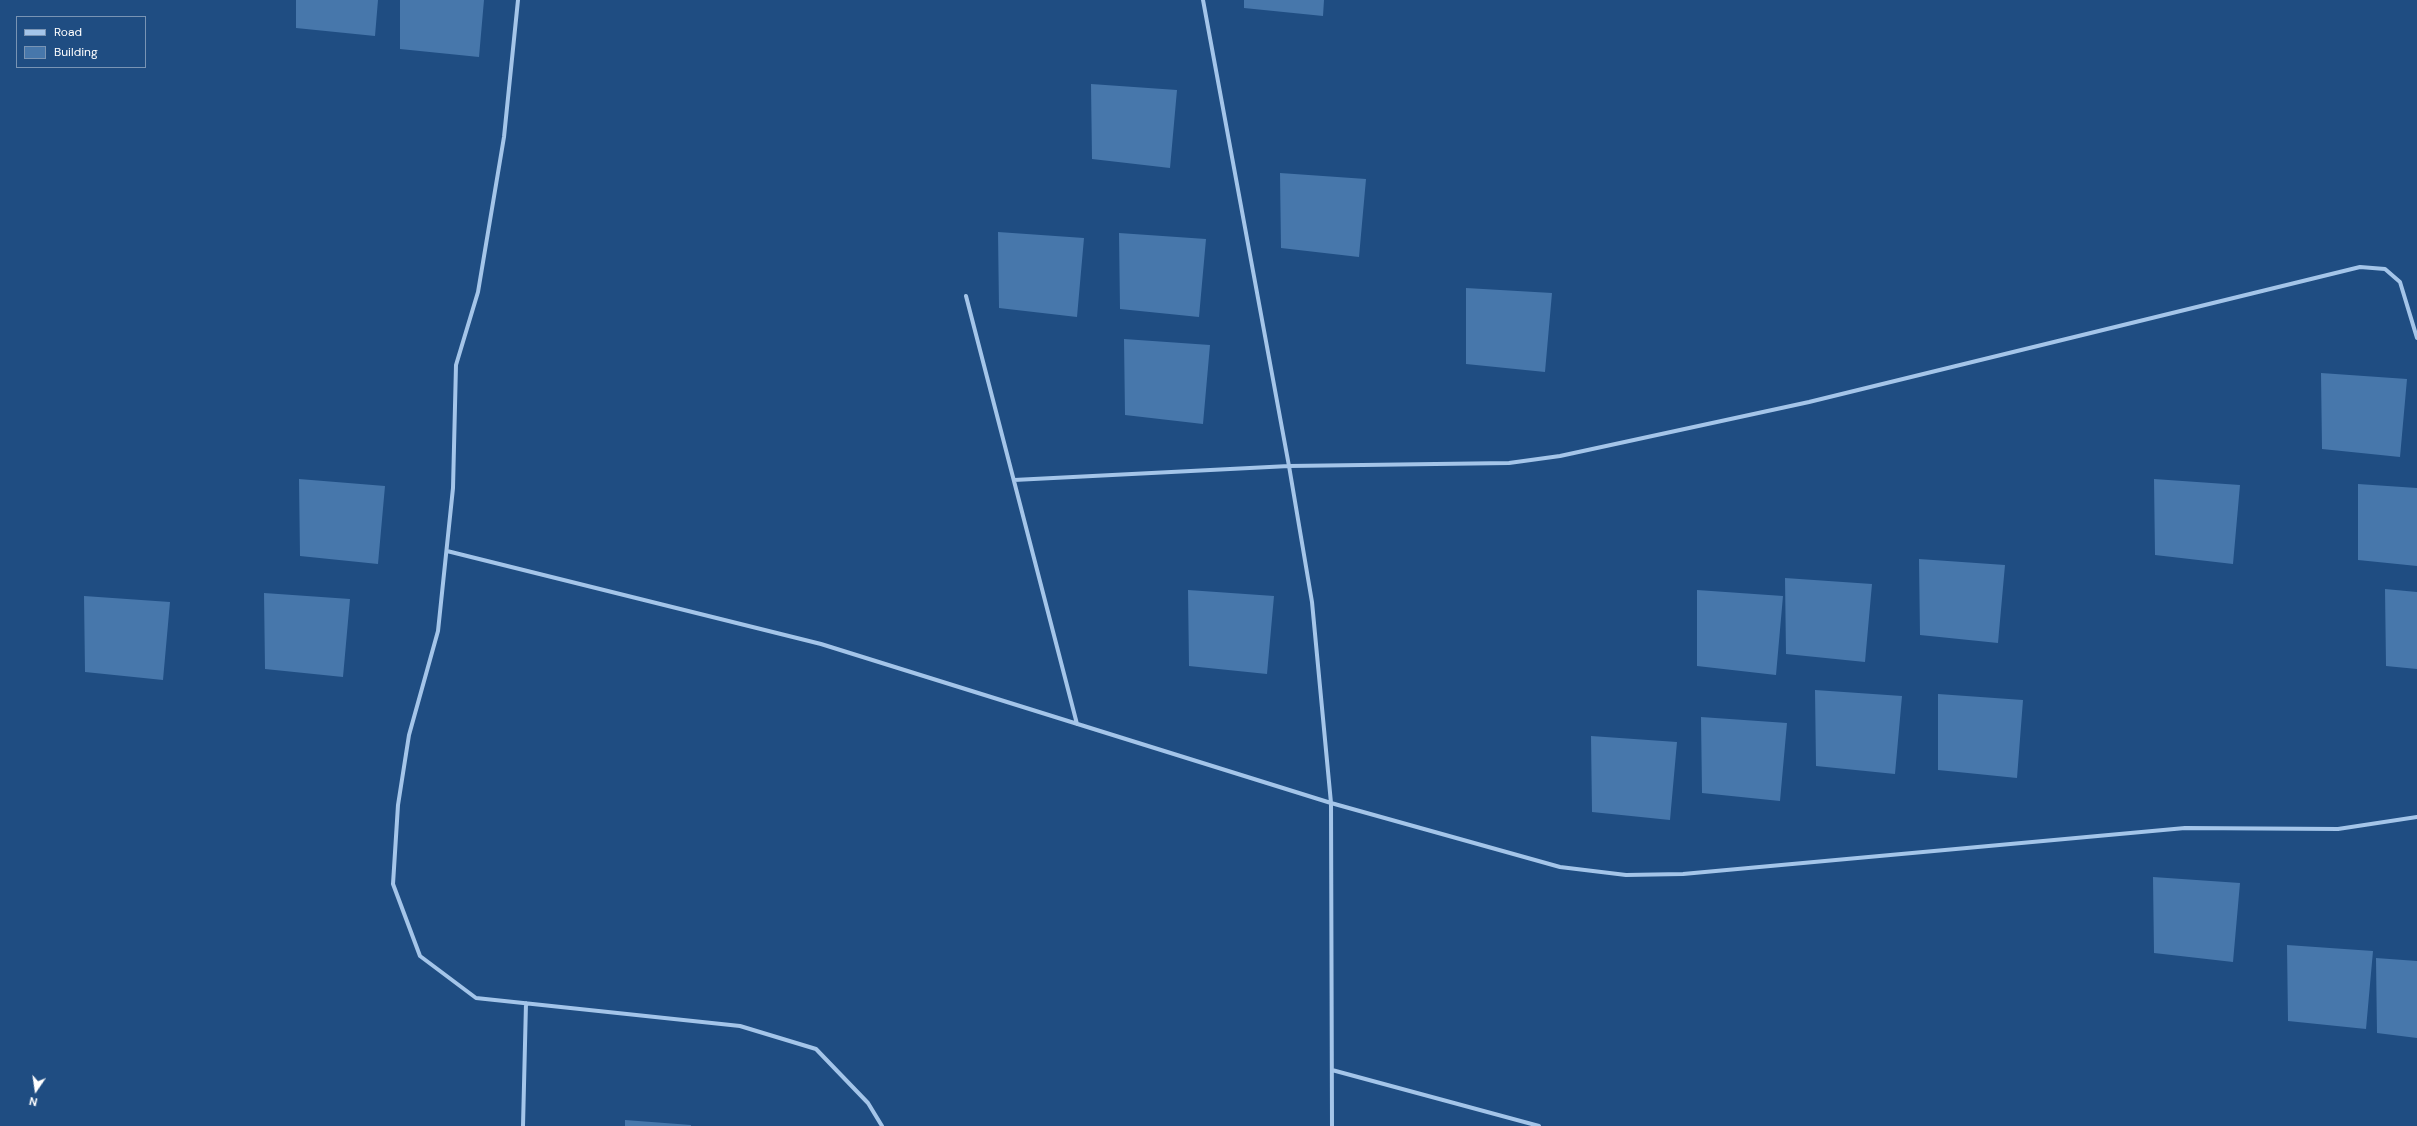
<!DOCTYPE html>
<style>
body{margin:0}
#map{position:relative;width:2417px;height:1126px;overflow:hidden;background:#1f4d82;font-family:"DM Sans",sans-serif}
canvas{display:block}
.legend{position:absolute;left:16px;top:16px;width:130px;height:52px;box-sizing:border-box;background:#1f4d82;border:1px solid #7994b4;margin:0;padding:5px 7px;list-style:none;font-size:12px;color:#fff}
.legend li{display:flex;align-items:center;gap:8px;height:20px}
.legend b{width:20px;border:1px solid #7994b4}
.north{position:absolute;left:16px;top:1070px;width:40px;height:40px;-webkit-text-stroke:3px #1f4d82;paint-order:stroke;rotate:193deg;font-size:11px;font-weight:700;line-height:16px;text-align:center;color:#fff}
.north::after{content:'';display:block;margin:auto;width:14px;height:18px;background:#fff;clip-path:polygon(50% 0,100% 100%,50% 72%,0 100%)}
</style>
<div id="map">
<canvas width="2417" height="1126"></canvas>
<ul class="legend">
<li><b style="height:5px;background:#a4c5e9"></b>Road</li>
<li><b style="height:11px;background:#4777ab"></b>Building</li>
</ul>
<div class="north">N</div>
</div>
<script>
const g = document.querySelector('canvas').getContext('2d');
g.lineJoin = 'round';
function fill(path, color) {
  g.fillStyle = color;
  g.fill(path, 'evenodd');
}
function toPath(rows) {
  const path = new Path2D();
  for (const r of rows) {
    path.moveTo(r[0], r[1]);
    for (let i = 2; i < r.length; i += 2) path.lineTo(r[i], r[i + 1]);
  }
  return path;
}
function strokePath(path, color, width, dash) {
  g.strokeStyle = color;
  g.lineWidth = width;
  g.lineCap = dash ? 'butt' : 'round';
  g.setLineDash(dash || []);
  g.stroke(path);
}
fill(toPath([
 [296,0,378,0,375,36,296,28],
 [400,0,484,0,479,57,400,49],
 [1244,0,1324,0,1323,16,1244,8],
 [1091,84,1177,90,1170,168,1092,159],
 [1280,173,1366,179,1359,257,1281,248],
 [998,232,1084,238,1077,317,999,308],
 [1119,233,1206,239,1199,317,1120,309],
 [1466,288,1552,293,1545,372,1466,364],
 [1124,339,1210,345,1203,424,1125,415],
 [2321,373,2407,379,2400,457,2322,449],
 [299,479,385,486,378,564,300,556],
 [2154,479,2240,485,2233,564,2155,555],
 [2358,484,2417,488,2417,566,2358,560],
 [1919,559,2005,565,1998,643,1920,635],
 [1785,578,1872,584,1865,662,1786,654],
 [2385,589,2417,592,2417,669,2386,666],
 [1188,590,1274,596,1267,674,1189,666],
 [1697,590,1783,596,1776,675,1697,666],
 [264,593,350,599,343,677,265,669],
 [84,596,170,602,163,680,85,672],
 [1815,690,1902,696,1895,774,1816,766],
 [1938,694,2023,700,2017,778,1938,770],
 [1701,717,1787,723,1780,801,1702,793],
 [1591,736,1677,742,1670,820,1592,812],
 [2153,877,2240,883,2233,962,2154,953],
 [2287,945,2373,951,2366,1029,2288,1021],
 [2376,958,2417,961,2417,1038,2377,1033],
 [625,1120,691,1125,691,1126,625,1126]
]), '#4777ab');
strokePath(toPath([
 [518,0,504,137,478,292,456,365,453,488,438,631,409,735,398,805,393,884,420,956,476,998,740,1026,816,1049,868,1103,882,1126],
 [1203,0,1289,466,1312,602,1331,803,1332,1126],
 [966,296,1077,724],
 [1014,480,1289,466,1509,463,1560,456,1809,402,2360,267,2385,269,2400,282,2417,338],
 [447,551,821,644,1331,803,1560,867,1626,875,1683,874,2185,828,2338,829,2417,817],
 [1332,1070,1539,1126],
 [523,1126,526,1003]
]), '#a4c5e9', 4);
</script>
